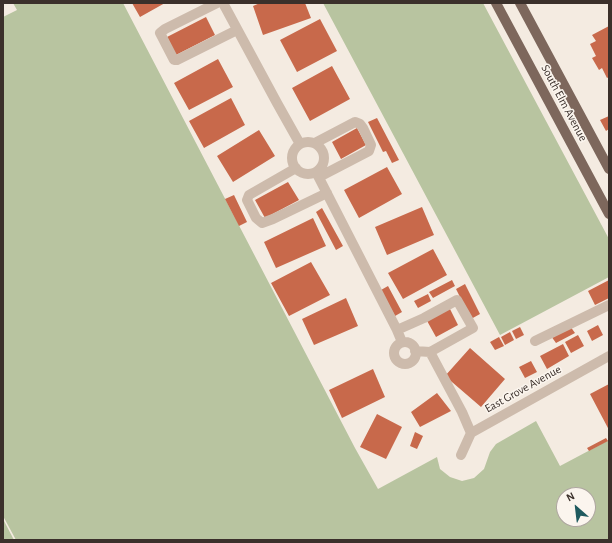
<!DOCTYPE html>
<style>
body{margin:0}
#map{position:relative;width:612px;height:543px;overflow:hidden;background:#f4ebe1;font-family:"Alegreya Sans",sans-serif}
canvas{display:block}
.frame{position:absolute;inset:0;border:4px solid #3b302b;pointer-events:none}
.north{position:absolute;left:556px;top:487px;width:40px;height:40px;box-sizing:border-box;background:#fbf5ee;border:1px solid #aea6a0;border-radius:50%;rotate:332deg;font-size:11px;font-weight:700;line-height:16px;text-align:center;color:#3b302b}
.north::after{content:'';display:block;margin:auto;width:14px;height:18px;background:#1f5a5e;clip-path:polygon(50% 0,100% 100%,50% 72%,0 100%)}
</style>
<div id="map">
<canvas width="612" height="543"></canvas>
<div class="frame"></div>
<div class="north">N</div>
</div>
<script>
const g = document.querySelector('canvas').getContext('2d');
g.lineJoin = 'round';
function fill(path, color) {
  g.fillStyle = color;
  g.fill(path, 'evenodd');
}
function toPath(rows) {
  const path = new Path2D();
  for (const r of rows) {
    if (r.length === 3) {
      path.moveTo(r[0] + r[2], r[1]);
      path.arc(r[0], r[1], r[2], 0, 2 * Math.PI);
      continue;
    }
    path.moveTo(r[0], r[1]);
    for (let i = 2; i < r.length; i += 2) path.lineTo(r[i], r[i + 1]);
  }
  return path;
}
function strokePath(path, color, width, dash) {
  g.strokeStyle = color;
  g.lineWidth = width;
  g.lineCap = dash ? 'butt' : 'round';
  g.setLineDash(dash || []);
  g.stroke(path);
}
function write(font, color, halo, rows, align = 'center') {
  g.font = font + ' "Alegreya Sans",sans-serif';
  g.lineWidth = 3;
  g.setLineDash([]);
  g.textBaseline = 'middle';
  g.strokeStyle = halo;
  g.fillStyle = color;
  for (const [text, x, y, turn = 0] of rows) {
    g.save();
    g.translate(x, y);
    g.rotate((+turn || 0) * Math.PI / 180);
    g.textAlign = isNaN(turn) ? turn : align;
    if (halo) g.strokeText(text, 0, 0);
    g.fillText(text, 0, 0);
    g.restore();
  }
}
fill(toPath([
 [13,3,123,3,355,448,378,489,437,457,440,469,450,477,462,481,474,478,484,469,490,452,496,444,536,421,560,466,609,440,609,540,16,540,3,516,3,17,17,10],
 [564,495,588,495,588,519,564,519],
 [323,3,483,3,609,239,609,277,500,335],
 [3,519,14,540,3,540]
]), '#b8c4a0');
fill(toPath([
 [132,3,165,3,140,17],
 [260,3,305,3,311,18,263,35,253,6],
 [206,17,215,35,176,55,167,37],
 [320,19,337,51,297,72,280,40],
 [609,26,609,77,607,78,602,68,599,70,592,58,596,56,590,44,596,41,592,35],
 [218,59,233,87,189,110,174,83],
 [332,66,350,99,310,121,292,88],
 [231,98,245,125,204,148,189,121],
 [609,116,609,129,606,131,600,120],
 [377,118,399,160,392,163,386,151,383,152,368,122],
 [357,128,366,145,341,159,332,142],
 [259,130,275,156,233,182,217,156],
 [387,167,402,194,359,218,344,190],
 [288,182,299,200,265,218,255,200],
 [234,195,247,222,239,226,225,199],
 [422,207,434,235,387,255,375,227],
 [322,208,343,246,336,250,316,212],
 [313,218,326,246,276,268,264,242],
 [433,249,447,275,403,299,388,273],
 [311,262,330,295,289,316,271,283],
 [452,280,455,286,433,298,429,292],
 [609,280,609,298,595,305,588,291],
 [465,284,480,314,471,319,456,289],
 [388,286,402,312,395,316,381,290],
 [428,294,431,301,418,308,414,301],
 [346,298,358,326,314,345,302,319],
 [449,307,458,325,436,337,426,319],
 [598,325,603,335,592,341,587,331],
 [570,326,575,333,556,343,551,336],
 [520,327,524,335,516,339,512,331],
 [510,332,514,340,505,345,501,337],
 [578,335,584,346,571,353,565,342],
 [499,337,504,346,495,350,490,342],
 [563,344,569,356,547,369,540,356],
 [470,348,505,379,481,407,445,376],
 [531,361,537,372,525,378,519,367],
 [373,369,385,397,342,418,329,390],
 [609,384,609,430,590,394],
 [437,393,451,411,420,427,411,412],
 [377,414,402,427,386,459,360,447],
 [415,432,423,436,417,449,410,446],
 [606,438,608,441,589,451,587,448]
]), '#c8694b');
strokePath(toPath([
 [217,3,165,29,160,33,174,60,177,60,237,30],
 [223,3,277,103,300,144],
 [308,158,16],
 [315,143,355,122,360,124,363,128,371,145,369,151,319,177],
 [296,168,249,195,247,200,256,218,262,223,273,219,327,193],
 [316,172,397,330,402,342],
 [397,330,424,318,457,300,473,328,430,352],
 [535,341,609,305],
 [405,353,11],
 [415,351,430,352,462,412,471,433],
 [461,455,471,433,609,356]
]), '#cdbbac', 10);
strokePath(toPath([
 [496,3,609,214],
 [520,3,609,169]
]), '#7d675c', 10);
write('12px', '#3b302b', '#fbf5ee', [
 ["South Elm Avenue",564,103,62],
 ["East Grove Avenue",523,389,-29]
]);
</script>
